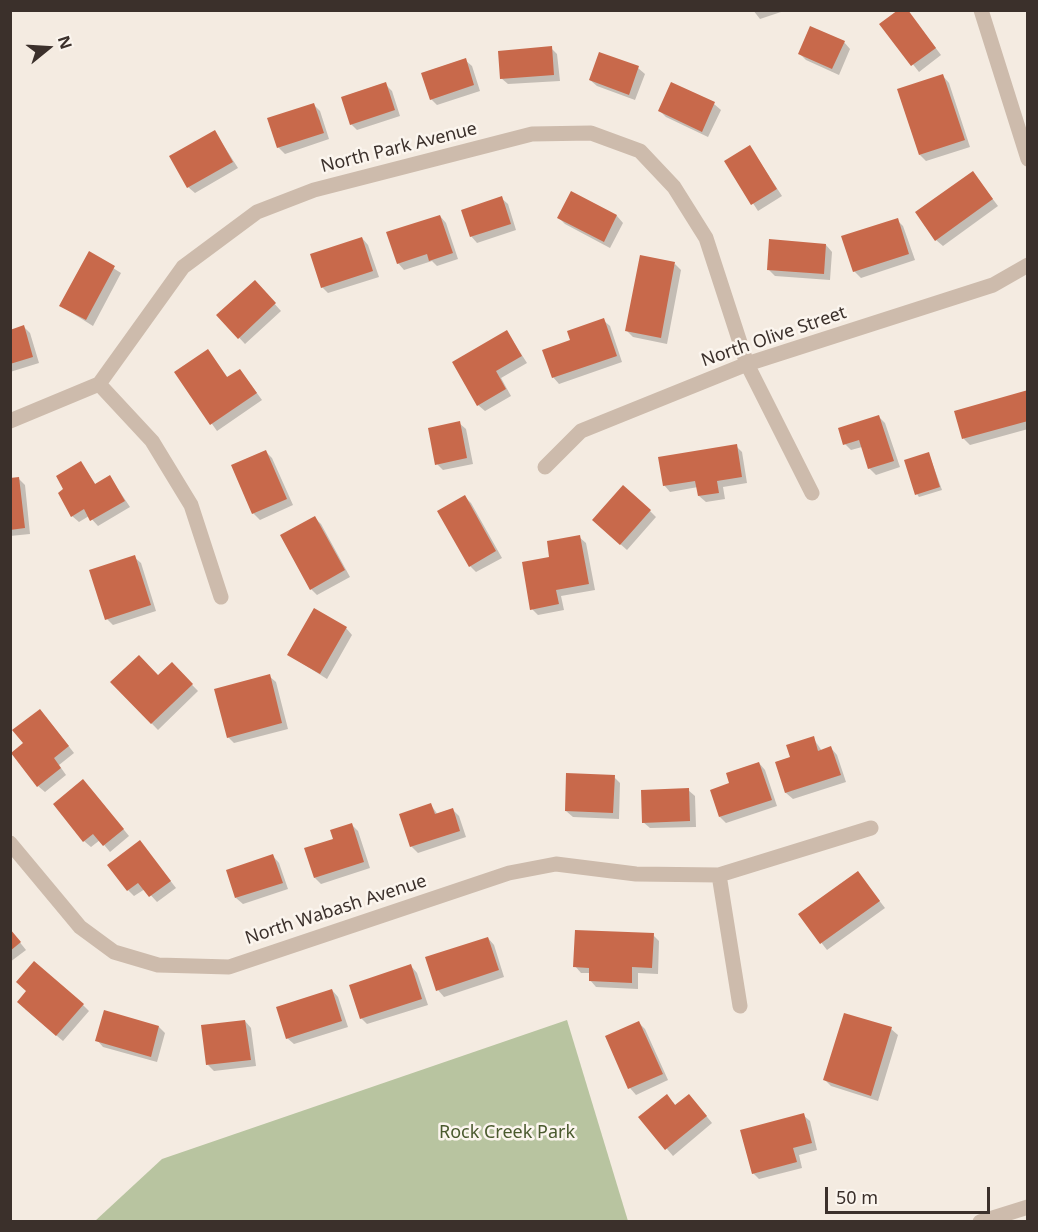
<!DOCTYPE html>
<style>
body{margin:0}
#map{position:relative;width:1038px;height:1232px;overflow:hidden;background:#f4ebe1;font-family:"Noto Sans",sans-serif}
canvas{display:block}
.frame{position:absolute;inset:0;border:12px solid #3b302b;pointer-events:none}
.north{position:absolute;left:18px;top:18px;width:60px;height:60px;-webkit-text-stroke:4px #fbf5ee;paint-order:stroke;rotate:72deg;font-size:16px;font-weight:700;line-height:24px;text-align:center;color:#3b302b}
.north::after{content:'';display:block;margin:auto;width:21px;height:27px;background:#3b302b;clip-path:polygon(50% 0,100% 100%,50% 72%,0 100%)}
.scale{position:absolute;left:825px;top:1187px;width:165px;height:27px;box-sizing:border-box;border:3px solid #3b302b;border-top:0;padding-left:8px;font-size:18px;line-height:21px;white-space:nowrap;color:#3b302b;-webkit-text-stroke:4px #fbf5ee;paint-order:stroke}
</style>
<div id="map">
<canvas width="1038" height="1232"></canvas>
<div class="frame"></div>
<div class="north">N</div>
<div class="scale">50 m</div>
</div>
<script>
const g = document.querySelector('canvas').getContext('2d');
g.lineJoin = 'round';
function fill(path, color) {
  g.fillStyle = color;
  g.fill(path, 'evenodd');
}
function toPath(rows) {
  const path = new Path2D();
  for (const r of rows) {
    path.moveTo(r[0], r[1]);
    for (let i = 2; i < r.length; i += 2) path.lineTo(r[i], r[i + 1]);
  }
  return path;
}
function strokePath(path, color, width, dash) {
  g.strokeStyle = color;
  g.lineWidth = width;
  g.lineCap = dash ? 'butt' : 'round';
  g.setLineDash(dash || []);
  g.stroke(path);
}
function write(font, color, halo, rows, align = 'center') {
  g.font = font + ' "Noto Sans",sans-serif';
  g.lineWidth = 5;
  g.setLineDash([]);
  g.textBaseline = 'middle';
  g.strokeStyle = halo;
  g.fillStyle = color;
  for (const [text, x, y, turn = 0] of rows) {
    g.save();
    g.translate(x, y);
    g.rotate((+turn || 0) * Math.PI / 180);
    g.textAlign = isNaN(turn) ? turn : align;
    if (halo) g.strokeText(text, 0, 0);
    g.fillText(text, 0, 0);
    g.restore();
  }
}
fill(toPath([
 [567,1020,628,1221,95,1221,162,1159]
]), '#b8c4a0');
fill(toPath([
 [753,10,787,10,760,19],
 [910,14,941,55,919,72,881,24],
 [844,42,850,49,839,75,806,60,799,53],
 [551,48,557,54,560,81,508,84,501,78],
 [465,60,472,66,480,91,437,105,431,99],
 [638,68,645,74,635,100,597,86,590,80],
 [943,76,949,83,970,147,926,161,920,155],
 [385,84,392,91,400,116,357,130,351,124],
 [714,104,721,110,708,137,666,117,660,111],
 [314,105,320,111,329,139,285,154,278,147],
 [215,132,238,168,195,193,188,187],
 [750,147,782,196,758,211,726,162],
 [973,173,998,206,943,246,936,240],
 [571,193,617,216,623,223,610,248,565,224,559,218],
 [501,198,508,204,516,230,477,243,471,236],
 [440,216,446,223,458,259,437,266,432,261,404,270,398,263],
 [897,220,903,226,915,260,861,278,854,271],
 [362,238,368,245,379,277,328,293,322,287],
 [826,245,832,252,830,280,775,276,768,269],
 [89,253,121,273,93,326,61,306],
 [675,264,681,270,667,344,633,337,627,331],
 [255,282,281,311,245,344,219,316],
 [603,320,610,326,622,362,559,384,553,377],
 [24,327,30,333,39,363,10,372,10,331],
 [507,332,527,363,501,378,511,396,485,411,478,405],
 [208,351,228,378,240,370,262,400,217,431,176,373],
 [1028,391,1028,429,970,445,964,439,956,412],
 [879,417,885,423,900,467,876,475,869,468,862,447,851,450,845,444],
 [459,423,466,429,473,464,443,470,437,464],
 [736,446,742,452,747,483,723,487,725,499,706,502,699,496,698,487,670,492,664,485],
 [266,452,272,458,293,505,260,520,253,513],
 [929,454,942,490,919,497,917,494],
 [81,463,96,485,110,477,130,507,98,526,89,516,79,522,72,516,65,490],
 [18,478,25,485,30,534,10,536,10,479],
 [465,497,471,503,502,558,476,572,470,566],
 [650,511,656,517,627,550,600,526],
 [315,518,321,524,350,577,317,595,311,589],
 [579,537,586,543,595,590,561,596,564,610,538,615,532,609,551,558],
 [134,557,141,563,156,611,113,625,107,619],
 [346,628,352,635,327,679,289,655],
 [172,664,198,691,158,730,112,682,158,677],
 [269,676,276,682,288,729,234,743,228,737],
 [46,717,74,753,59,765,66,775,45,792,38,786,25,743],
 [813,738,822,751,831,748,837,755,846,782,793,799,786,793,777,763,792,758],
 [759,763,765,770,777,806,726,823,720,817,731,784],
 [614,777,620,783,619,819,573,817,566,811],
 [89,787,129,836,110,852,100,840,91,847,84,841],
 [688,790,695,796,696,827,650,828,643,822],
 [431,805,438,815,453,810,459,816,466,837,418,853,411,846],
 [351,824,358,831,370,868,321,884,315,878,335,839],
 [140,842,176,888,157,902,145,889,134,896,128,890],
 [273,856,279,863,288,889,243,904,236,898],
 [858,873,885,908,827,950,800,915],
 [10,930,26,950,10,962],
 [653,935,659,941,658,974,638,973,638,989,596,987,590,980,590,973,581,973,575,966],
 [488,938,494,945,504,977,444,997,438,990],
 [411,966,417,973,428,1005,367,1024,361,1018],
 [332,990,338,997,348,1027,294,1044,287,1038],
 [83,1005,89,1011,63,1041,25,1009],
 [245,1021,251,1028,256,1066,214,1071,208,1065],
 [639,1023,645,1029,668,1080,636,1095,630,1088,606,1037],
 [159,1027,165,1033,157,1062,103,1047,97,1040],
 [891,1029,898,1035,878,1101,831,1086,825,1080],
 [673,1102,676,1106,695,1102,712,1123,673,1156,640,1117],
 [803,1115,810,1121,817,1150,799,1155,802,1168,759,1179,753,1173]
]), '#0003');
fill(toPath([
 [898,10,908,10,936,48,911,66,879,24],
 [810,26,845,41,832,69,798,54],
 [552,46,554,75,500,79,498,51],
 [599,52,639,66,629,95,589,80],
 [466,58,474,85,430,100,421,73],
 [943,74,965,140,919,155,897,89],
 [386,82,395,110,350,125,341,97],
 [671,82,715,102,702,132,658,111],
 [314,103,324,133,277,148,267,118],
 [215,130,233,162,187,188,169,156],
 [750,145,777,189,751,205,724,161],
 [973,171,993,199,935,241,915,212],
 [571,191,617,215,604,242,557,218],
 [502,196,511,224,470,237,461,210],
 [440,215,453,253,429,261,427,254,397,264,386,232],
 [898,218,909,254,853,272,841,236],
 [362,237,373,271,321,288,310,254],
 [769,239,826,244,824,274,767,270],
 [89,251,115,266,86,320,59,306],
 [640,255,675,262,661,338,625,331],
 [255,280,276,303,238,339,216,315],
 [604,318,617,356,552,378,542,350,570,340,567,331],
 [24,325,33,357,10,364,10,330],
 [507,330,522,356,496,371,506,389,477,406,452,362],
 [208,349,227,377,240,369,257,393,210,425,174,372],
 [1028,390,1028,421,962,439,954,411],
 [879,415,894,461,868,469,859,440,843,445,838,428],
 [460,421,467,458,435,465,428,428],
 [737,444,742,477,717,481,719,493,698,496,695,481,663,486,658,457],
 [266,450,287,499,252,514,231,465],
 [929,452,940,487,915,495,904,460],
 [81,461,95,484,110,475,125,501,90,521,84,509,71,517,58,493,63,489,56,476],
 [19,477,25,528,10,530,10,478],
 [623,485,651,510,620,545,592,520],
 [465,495,496,551,469,567,437,511],
 [315,516,345,570,310,590,280,535],
 [580,535,589,584,556,590,559,604,530,610,522,562,549,557,547,541],
 [135,555,151,605,105,620,89,570],
 [314,608,347,627,320,674,287,655],
 [139,655,158,675,172,662,193,684,151,724,110,682],
 [270,674,282,723,227,738,214,689],
 [40,709,69,746,54,758,61,768,37,787,11,753,23,743,12,730],
 [814,736,818,751,831,746,841,775,785,793,775,762,790,757,786,745],
 [759,762,772,800,719,817,710,790,729,783,726,773],
 [566,773,615,775,613,813,565,811],
 [83,779,124,829,103,846,93,834,83,842,53,804],
 [689,788,690,821,642,823,641,790],
 [431,803,435,814,453,808,460,831,410,847,399,814],
 [352,823,364,862,314,878,304,848,333,839,330,830],
 [140,840,171,881,149,897,138,883,127,891,107,865],
 [273,854,283,883,235,898,226,870],
 [858,871,880,901,820,944,798,914],
 [10,929,21,942,10,951],
 [575,930,654,933,652,968,632,967,632,983,589,981,589,968,573,967],
 [488,937,499,970,436,991,425,957],
 [34,961,84,1004,56,1036,17,1002,26,991,16,982],
 [411,964,422,999,360,1019,349,985],
 [332,989,342,1021,286,1039,276,1007],
 [104,1010,159,1026,151,1057,95,1041],
 [844,1013,892,1027,871,1096,823,1080],
 [245,1020,251,1060,206,1065,201,1025],
 [639,1021,663,1074,628,1089,605,1036],
 [667,1094,675,1105,689,1094,707,1116,665,1150,638,1117],
 [804,1113,812,1143,793,1148,797,1162,752,1174,740,1130]
]), '#c8694b');
strokePath(toPath([
 [981,10,1028,159],
 [99,384,152,441,191,505,221,597],
 [10,421,99,384,183,267,257,212,314,190,532,134,591,133,640,151,674,187,706,238,747,364,812,493],
 [545,467,581,431,747,364,993,285,1028,265],
 [10,843,80,927,114,952,158,965,229,967,509,873,556,864,636,874,719,875,871,828],
 [719,875,740,1006],
 [980,1222,1028,1207]
]), '#cdbbac', 15);
write('18px', '#3b302b', '#fbf5ee', [
 ["North Park Avenue",399,148,-14],
 ["North Olive Street",774,337,-19],
 ["North Wabash Avenue",336,910,-18]
]);
write('18px', '#4a5a2e', '#fbf5ee', [
 ["Rock Creek Park",507,1133]
]);
</script>
